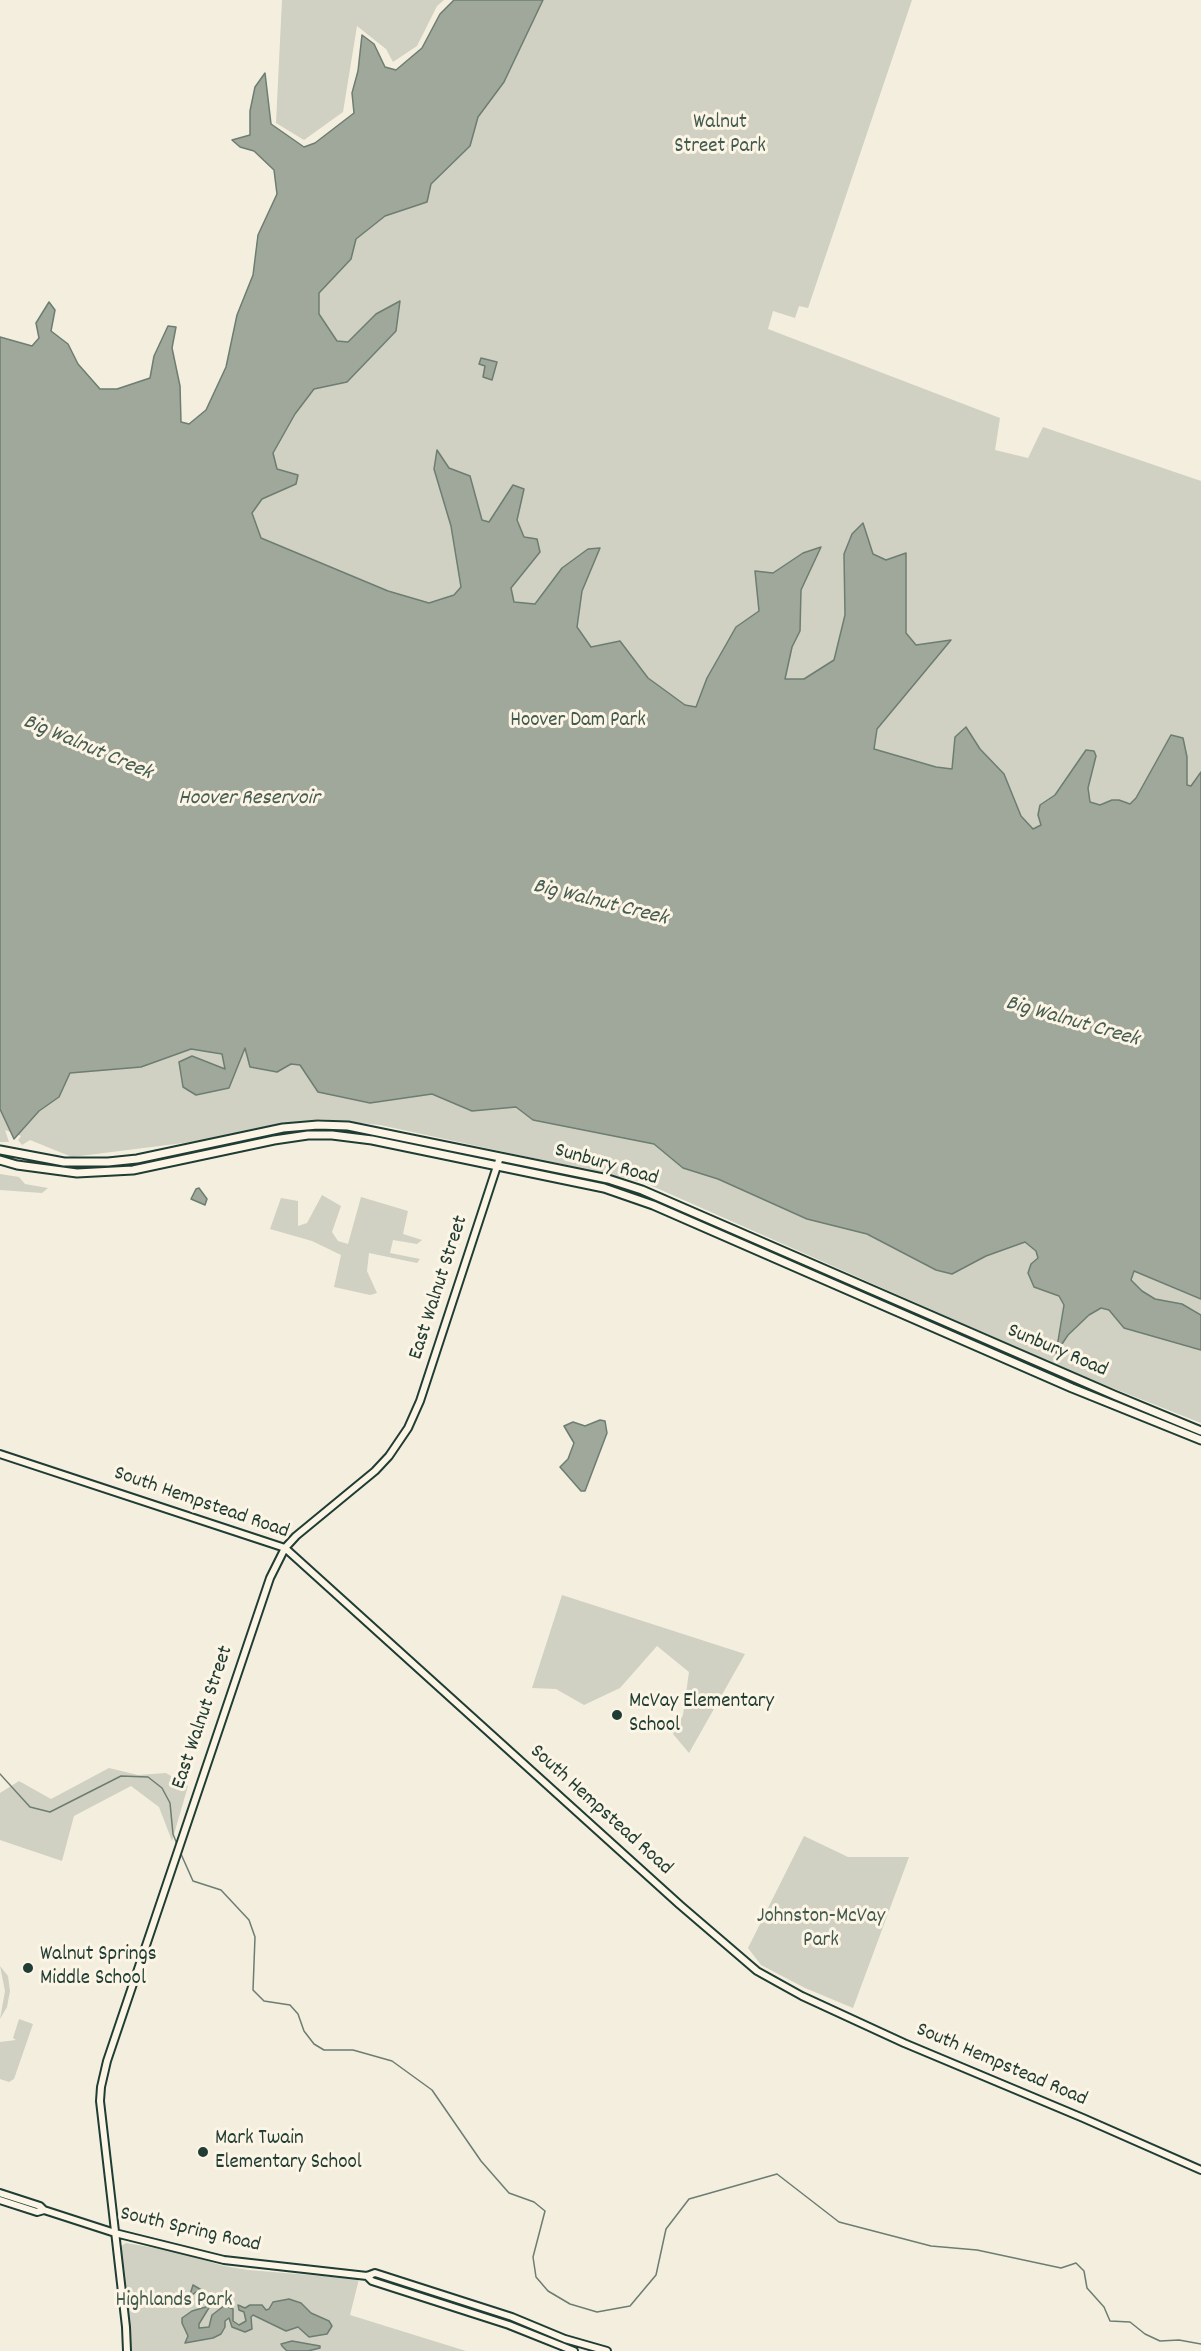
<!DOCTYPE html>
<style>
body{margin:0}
canvas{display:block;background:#f3eede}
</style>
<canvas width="1201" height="2351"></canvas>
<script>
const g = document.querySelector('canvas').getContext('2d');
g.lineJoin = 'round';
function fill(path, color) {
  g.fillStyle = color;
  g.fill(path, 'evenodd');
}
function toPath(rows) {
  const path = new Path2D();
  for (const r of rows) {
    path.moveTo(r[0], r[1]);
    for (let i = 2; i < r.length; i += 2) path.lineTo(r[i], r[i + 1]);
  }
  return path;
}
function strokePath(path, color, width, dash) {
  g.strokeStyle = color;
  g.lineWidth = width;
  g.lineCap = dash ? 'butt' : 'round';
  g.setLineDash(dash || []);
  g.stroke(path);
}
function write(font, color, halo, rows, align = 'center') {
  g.font = font + ' Dekko,sans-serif';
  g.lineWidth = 6;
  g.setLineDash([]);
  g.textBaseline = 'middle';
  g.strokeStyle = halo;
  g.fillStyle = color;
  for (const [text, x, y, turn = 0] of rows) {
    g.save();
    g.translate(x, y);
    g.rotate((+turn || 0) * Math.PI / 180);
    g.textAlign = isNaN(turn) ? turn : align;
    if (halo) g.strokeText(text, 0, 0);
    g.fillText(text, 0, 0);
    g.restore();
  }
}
fill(toPath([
 [282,0,444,0,437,6,417,46,393,62,386,49,357,26,343,112,304,140,276,123],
 [481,0,912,0,808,308,799,306,795,318,773,311,768,329,1000,418,995,450,1028,458,1043,427,1201,481,1201,1423,1072,1372,643,1182,380,1125,320,1119,207,1140,72,1157,30,1140,22,1145,18,1140,21,1136,5,1130,9,1142,0,1142,0,1095,208,446],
 [0,1174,19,1177,25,1184,48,1188,42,1193,0,1190],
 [322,1195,341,1206,332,1232,338,1241,348,1244,361,1197,408,1211,403,1234,422,1240,417,1244,393,1240,390,1253,420,1259,417,1263,369,1253,367,1271,377,1293,370,1295,334,1287,341,1255,312,1241,270,1229,281,1198,298,1201,298,1226,307,1223],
 [562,1595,745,1654,689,1753,673,1734,683,1715,689,1672,657,1646,620,1688,584,1705,556,1689,532,1688],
 [109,1768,138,1775,166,1773,188,1786,172,1841,159,1807,131,1786,74,1816,62,1861,0,1840,0,1793,19,1781,51,1799],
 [804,1836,848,1857,909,1857,853,2008,805,1988,761,1965,748,1948],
 [0,1966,8,1976,10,1991,7,2007,0,2019,5,1991],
 [19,2019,33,2024,14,2079,9,2082,0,2079,0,2042,16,2040,13,2038],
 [126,2243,173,2251,224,2266,248,2270,359,2279,350,2315,466,2351,129,2351,120,2247]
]), '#d0d1c2');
const water = toPath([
 [454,0,543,0,504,82,478,117,470,146,431,184,427,202,385,216,356,239,351,259,319,293,319,314,337,341,348,342,376,314,400,301,396,331,347,382,314,389,295,414,273,453,277,469,298,475,296,484,262,499,252,513,261,538,388,591,429,603,454,595,461,587,451,526,434,469,437,450,449,468,470,476,482,520,489,522,513,485,524,489,517,520,524,537,537,539,540,552,511,588,514,602,535,604,562,568,588,549,600,548,582,591,577,627,591,647,620,641,648,678,685,705,696,707,707,678,736,627,759,611,755,571,773,573,803,553,821,547,801,590,800,631,792,647,785,679,804,679,834,660,845,615,844,554,852,534,863,523,873,554,886,560,906,553,906,633,916,645,951,640,877,729,874,749,936,767,952,769,955,737,966,727,980,749,1004,774,1021,816,1033,829,1041,825,1038,815,1040,805,1055,795,1086,750,1094,751,1096,756,1088,788,1090,802,1100,805,1112,800,1119,800,1130,804,1136,798,1171,735,1183,738,1187,757,1187,785,1191,786,1201,772,1201,1299,1134,1271,1131,1280,1142,1291,1155,1299,1182,1304,1201,1315,1201,1350,1124,1328,1109,1310,1101,1308,1089,1315,1068,1335,1056,1353,1064,1305,1059,1296,1034,1287,1028,1273,1031,1264,1038,1258,1036,1251,1025,1242,986,1256,952,1274,936,1270,867,1234,807,1219,718,1179,683,1168,654,1144,533,1120,516,1107,472,1111,432,1094,370,1103,318,1092,300,1065,291,1064,277,1072,250,1067,245,1048,229,1088,196,1095,183,1087,179,1062,192,1056,225,1069,222,1054,191,1049,141,1067,70,1073,59,1097,39,1111,14,1139,0,1109,0,337,32,346,39,338,36,323,49,302,55,310,51,331,68,344,78,364,100,389,117,389,150,378,154,356,168,326,176,327,172,348,180,386,181,422,189,424,206,410,226,367,237,315,253,275,258,235,277,194,274,170,254,151,240,147,232,140,250,135,250,111,255,87,265,73,271,124,304,147,315,143,354,113,352,93,358,71,362,35,374,44,385,67,396,70,422,48,440,14,454,0],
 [481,358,497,362,492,380,483,377,485,366,479,364,481,358],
 [199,1188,207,1199,205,1205,191,1199,196,1189,199,1188],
 [600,1420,605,1421,607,1433,585,1491,581,1491,560,1467,568,1459,574,1443,564,1426,573,1422,585,1426,600,1420],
 [193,2285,205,2292,210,2306,199,2324,199,2328,209,2327,212,2315,225,2305,233,2309,233,2321,239,2325,246,2321,244,2312,239,2310,238,2305,245,2308,250,2305,262,2305,266,2310,269,2309,273,2302,289,2299,301,2303,311,2313,329,2321,332,2326,327,2334,309,2337,298,2327,286,2331,253,2315,251,2317,252,2329,245,2332,232,2327,229,2318,225,2321,225,2327,221,2334,213,2338,185,2343,188,2336,182,2323,182,2318,192,2311,206,2307,207,2303,201,2292,196,2292,192,2295,187,2304,193,2285],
 [292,2341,320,2346,320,2348,308,2351,287,2351,282,2346,281,2344,292,2341]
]);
fill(water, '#a0a89b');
strokePath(water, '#6c7d72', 1.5);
strokePath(toPath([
 [0,1774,30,1807,50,1812,121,1776,148,1777,162,1788,170,1803,173,1834,177,1844],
 [181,1854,193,1881,221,1890,249,1920,255,1937,253,1990,264,2001,290,2005,298,2014,304,2031,314,2044,324,2050,353,2050,392,2061,432,2090,481,2161,509,2193,534,2202,545,2211,533,2257,536,2277,548,2291,570,2304,597,2312,630,2306,656,2275,666,2229,689,2199,777,2174,839,2222,931,2246,977,2250,1061,2268,1076,2263,1084,2271,1087,2288,1104,2307,1110,2321,1130,2322,1145,2334,1160,2341,1179,2340,1201,2344]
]), '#6c7d72', 1.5);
const secondary = toPath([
 [0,1454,285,1548,680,1905,757,1971,802,1996,904,2043,1083,2118,1201,2170],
 [0,2193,40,2206,44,2210,115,2233,224,2260,367,2276,375,2273,512,2317,565,2339,607,2351],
 [0,2200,37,2212,44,2210],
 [367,2276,372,2281,509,2325,574,2351],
 [127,2351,126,2327,100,2101,101,2087,107,2061,270,1578,285,1548,296,1536,375,1471,389,1456,408,1428,420,1401,500,1157]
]);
const primary = toPath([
 [0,1150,64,1162,108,1162,137,1159,283,1128,318,1125,348,1126,608,1179,642,1190,1114,1395,1201,1431],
 [0,1160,17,1165,77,1173,133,1170,274,1140,308,1135,332,1135,372,1140,604,1188,653,1205,1072,1388,1201,1440]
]);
strokePath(secondary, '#1f3d34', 10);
strokePath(primary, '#1f3d34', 11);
strokePath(secondary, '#fcf5e5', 6);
strokePath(primary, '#fcf5e5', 7);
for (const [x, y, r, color] of [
 [617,1715,6,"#1f3d34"],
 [28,1968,6,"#1f3d34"],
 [203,2152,6,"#1f3d34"]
]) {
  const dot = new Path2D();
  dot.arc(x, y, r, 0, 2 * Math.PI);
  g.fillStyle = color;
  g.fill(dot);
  strokePath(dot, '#fcf5e5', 2);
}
write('21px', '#425b50', '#fcf5e5', [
 ["Walnut",720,124],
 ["Street Park",720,148],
 ["Hoover Dam Park",578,722],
 ["Johnston-McVay",821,1918],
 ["Park",821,1942],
 ["Highlands Park",174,2302]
]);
write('21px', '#1f3d34', '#fcf5e5', [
 ["Sunbury Road",606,1166,16],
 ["East Walnut Street",440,1288,-72],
 ["Sunbury Road",1057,1352,23],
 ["South Hempstead Road",201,1504,19],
 ["East Walnut Street",204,1718,-71],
 ["South Hempstead Road",600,1811,42],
 ["South Hempstead Road",1001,2066,23],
 ["South Spring Road",190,2231,13]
]);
write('21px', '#1f3d34', '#fcf5e5', [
 ["McVay Elementary",629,1703],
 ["School",629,1727],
 ["Walnut Springs",40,1956],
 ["Middle School",40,1980],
 ["Mark Twain",215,2140],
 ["Elementary School",215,2164]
], 'left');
write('italic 22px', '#465d53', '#fcf5e5', [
 ["Big Walnut Creek",87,749,23],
 ["Hoover Reservoir",249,800],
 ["Big Walnut Creek",600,904,14],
 ["Big Walnut Creek",1072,1023,16]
]);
</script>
